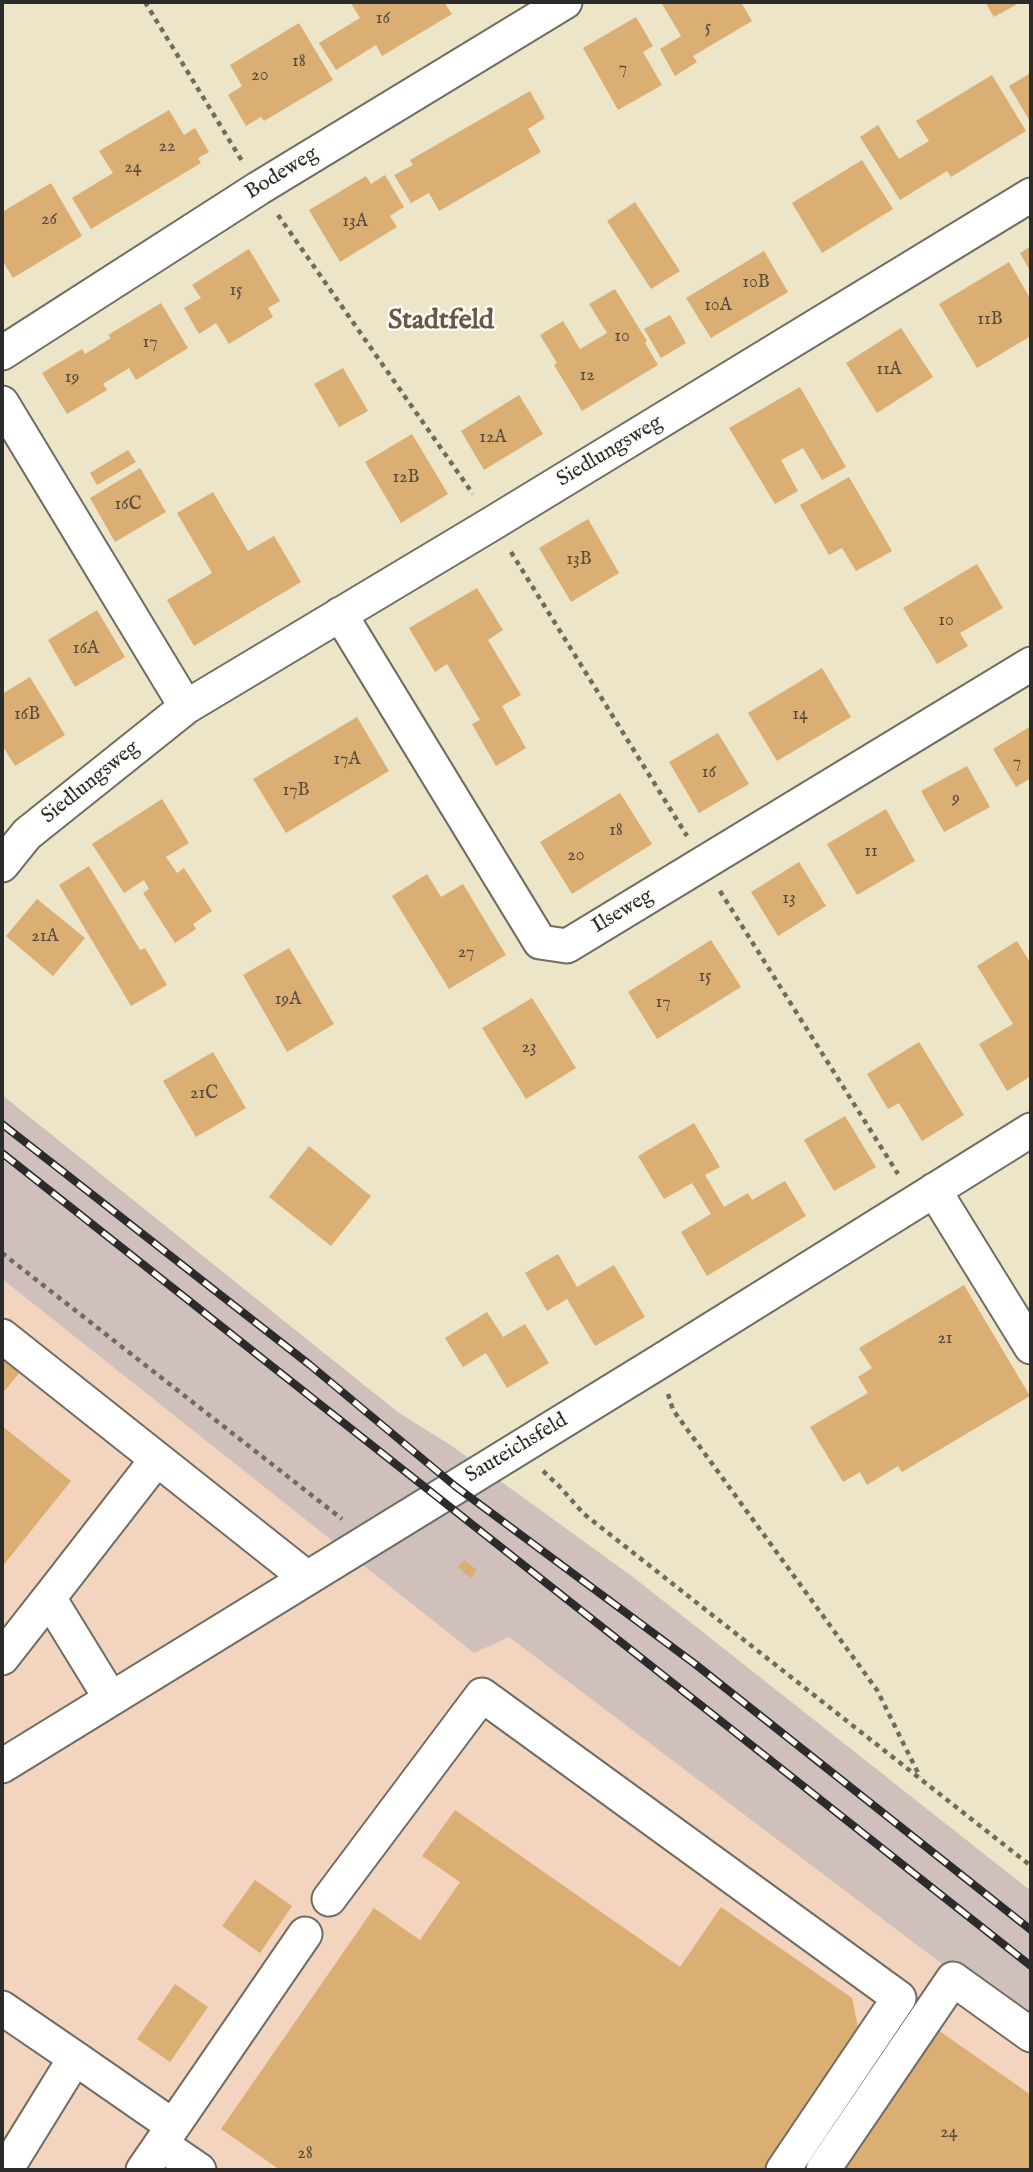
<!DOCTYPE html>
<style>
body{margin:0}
#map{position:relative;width:1033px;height:2172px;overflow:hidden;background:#ede5c7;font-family:"IM FELL English",serif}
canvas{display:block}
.frame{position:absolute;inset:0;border:4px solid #2b2b2b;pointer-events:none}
</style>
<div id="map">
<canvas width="1033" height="2172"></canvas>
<div class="frame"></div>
</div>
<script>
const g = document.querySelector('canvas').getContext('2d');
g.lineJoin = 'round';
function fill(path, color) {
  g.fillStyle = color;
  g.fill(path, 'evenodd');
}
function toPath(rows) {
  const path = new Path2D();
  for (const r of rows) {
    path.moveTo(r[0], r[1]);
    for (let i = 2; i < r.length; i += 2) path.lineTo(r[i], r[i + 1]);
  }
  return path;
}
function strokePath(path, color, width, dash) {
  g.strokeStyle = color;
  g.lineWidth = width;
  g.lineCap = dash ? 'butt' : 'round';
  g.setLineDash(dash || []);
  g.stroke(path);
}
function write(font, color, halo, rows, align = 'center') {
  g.font = font + ' "IM FELL English",serif';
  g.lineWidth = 5;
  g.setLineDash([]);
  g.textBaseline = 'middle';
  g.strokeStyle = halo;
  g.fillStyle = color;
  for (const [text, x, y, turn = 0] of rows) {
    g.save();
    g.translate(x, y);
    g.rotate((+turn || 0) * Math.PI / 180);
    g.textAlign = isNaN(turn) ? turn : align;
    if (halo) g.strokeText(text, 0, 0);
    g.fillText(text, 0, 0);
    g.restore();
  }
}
fill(toPath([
 [2,1279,474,1652,509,1637,942,1964,1031,2025,1031,2170,2,2170]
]), '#f3d4bf');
fill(toPath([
 [2,1095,399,1413,452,1446,633,1577,1031,1891,1031,2025,942,1964,509,1637,474,1653,2,1279]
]), '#cfc0bb');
fill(toPath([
 [350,2,444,2,452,14,382,56,376,45,336,70,319,43,360,18],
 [667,2,741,2,752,21,693,56,697,62,675,76,660,49,681,36,662,4],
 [985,2,1021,2,994,17],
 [636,17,653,46,643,52,662,85,618,110,583,48],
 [299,23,333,80,264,121,261,117,246,126,228,95,242,86,230,65],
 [1029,74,1031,78,1031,123,1009,86],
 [992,75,1026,131,951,177,947,171,900,200,860,137,878,125,899,159,929,141,916,121],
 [530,91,545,118,528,129,541,152,439,211,429,193,411,203,394,175,413,165,410,160],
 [169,110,184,135,195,128,209,152,198,158,201,163,91,229,72,198,113,173,99,151],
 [862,160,893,209,822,253,792,203],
 [385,175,404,207,390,216,397,227,340,262,309,210,366,176,371,184],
 [51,183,82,236,13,278,2,260,2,212],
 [635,202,680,271,651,289,607,221],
 [1031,246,1031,273,1020,253],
 [249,249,280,301,268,308,273,317,229,344,216,323,199,334,184,308,201,298,192,285],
 [764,251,788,292,711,338,686,298],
 [1009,262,1031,300,1031,336,977,368,939,304],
 [615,289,647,341,645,343,658,365,582,411,554,365,557,363,540,335,563,321,580,349,592,342,607,333,589,304],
 [161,303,188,348,136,380,129,368,103,384,107,390,67,414,42,373,82,349,85,354,111,338,108,335],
 [670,315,686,343,661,358,644,329],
 [901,328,933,377,877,413,846,363],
 [343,368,368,411,339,427,314,384],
 [800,387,846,467,822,480,803,448,781,460,798,491,775,504,729,428],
 [519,395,543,434,484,470,461,431],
 [412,434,448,494,401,523,365,462],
 [128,450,136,462,97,485,90,473],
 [140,468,166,512,115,542,90,498],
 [849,477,892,551,856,571,842,548,829,555,800,505],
 [213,492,248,551,274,536,301,582,194,646,167,600,212,573,177,513],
 [588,519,619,573,571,602,539,548],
 [977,564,1003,608,960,633,968,646,937,664,903,608],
 [477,588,503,630,488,640,521,695,502,706,526,748,496,766,472,724,480,720,447,664,435,672,409,628],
 [97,610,125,657,75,687,48,640],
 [822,668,851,717,777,761,748,713],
 [30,677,65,735,15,766,2,745,2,694],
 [357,717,389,771,286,833,253,779],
 [1031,726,1031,778,1016,787,993,749],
 [718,733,749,784,699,813,669,762],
 [967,766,990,807,944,832,921,791],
 [620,793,652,844,572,894,540,842],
 [162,799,189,843,166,857,177,873,184,868,212,911,193,924,196,929,175,943,143,893,149,889,144,880,124,893,92,844],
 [886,809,915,861,857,895,827,844],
 [799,862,826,906,778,936,751,892],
 [89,866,140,950,145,948,167,985,131,1006,59,885],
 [427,874,441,897,463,884,506,955,449,989,392,896],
 [37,899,85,938,53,976,6,936],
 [711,940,741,987,657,1039,628,992],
 [1017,941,1031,964,1031,1076,1007,1091,979,1044,1013,1024,977,966],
 [289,948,334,1024,287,1052,243,975],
 [532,998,576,1068,526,1099,482,1028],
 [919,1042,964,1115,922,1141,899,1103,888,1109,867,1074],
 [213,1052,246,1108,196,1137,163,1081],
 [845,1116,876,1167,834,1191,804,1140],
 [694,1123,720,1167,705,1175,724,1207,748,1193,752,1200,785,1181,806,1216,707,1276,681,1232,711,1214,692,1183,664,1199,638,1156],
 [309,1146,371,1196,331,1246,269,1197],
 [558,1254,577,1287,614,1265,645,1317,595,1346,567,1299,547,1311,525,1273],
 [964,1285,1030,1396,902,1472,898,1466,867,1485,860,1472,843,1482,810,1427,868,1393,858,1377,872,1368,859,1348],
 [487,1312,503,1337,525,1324,549,1363,507,1388,486,1353,463,1367,445,1338],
 [2,1347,25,1366,2,1394],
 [2,1426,71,1481,2,1567],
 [464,1560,477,1570,471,1578,458,1567],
 [455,1810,680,1967,721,1907,852,1998,860,2037,767,2170,280,2170,221,2129,374,1908,420,1940,460,1882,422,1856],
 [255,1880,292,1906,260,1953,222,1926],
 [175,1984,208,2007,170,2062,137,2039],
 [938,2030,1031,2095,1031,2170,840,2170]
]), '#dbae73');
const minor = toPath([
 [2,353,259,188,565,2],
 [2,403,186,707],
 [340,614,540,942,567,946,1031,664],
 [2,865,27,834,186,707,493,523,1031,195],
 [934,1190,1031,1347],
 [2,1336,307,1578],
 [2,1658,49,1598],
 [111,1699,49,1598,157,1459],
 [2,1766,659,1362,1031,1130],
 [329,1899,482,1695,899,1998,783,2170],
 [2,2008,75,2058,9,2165],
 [75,2058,173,2126],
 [161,2144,199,2170],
 [143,2170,305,1934],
 [823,2170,953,1979,1031,2035]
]);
strokePath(minor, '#6f6c62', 37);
strokePath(toPath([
 [145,2,242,161],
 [278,215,473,494],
 [511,552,687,836],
 [720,891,898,1174],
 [2,1253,342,1519],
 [668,1394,673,1410,877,1690,920,1777],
 [543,1471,559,1486,584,1514,1031,1866]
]), '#6f6c62', 4.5, [5, 5]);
strokePath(minor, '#fff', 33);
const rail = toPath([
 [2,1124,310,1365,455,1486,695,1664,1031,1930],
 [2,1153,1031,1966]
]);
strokePath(rail, '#2b2b2b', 8);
strokePath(rail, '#fdfcf7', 5, [16]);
write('18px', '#574c3d', null, [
 ["16",383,19],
 ["5",708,28],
 ["18",299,62],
 ["7",623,69],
 ["20",260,76],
 ["22",167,147],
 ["24",133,168],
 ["26",49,220],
 ["13A",355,222],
 ["10B",756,283],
 ["15",236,291],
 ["10A",718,306],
 ["11B",990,320],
 ["10",622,337],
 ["17",150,343],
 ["11A",889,370],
 ["12",587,376],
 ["19",72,378],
 ["12A",493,438],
 ["12B",406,478],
 ["16C",128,505],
 ["13B",579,560],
 ["10",946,621],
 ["16A",86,649],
 ["16B",27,715],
 ["14",800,715],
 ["17A",347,760],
 ["7",1017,763],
 ["16",709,773],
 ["17B",296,791],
 ["9",956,799],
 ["18",616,831],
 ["11",871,852],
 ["20",576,856],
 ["13",789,899],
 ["21A",45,937],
 ["27",466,953],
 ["15",705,977],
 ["19A",288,1000],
 ["17",663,1003],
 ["23",529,1048],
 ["21C",204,1094],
 ["21",945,1339],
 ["24",949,2133],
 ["28",305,2154]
]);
write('21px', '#2b2b2b', '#fdfcf7', [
 ["Bodeweg",282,174,-32],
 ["Siedlungsweg",610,452,-31],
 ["Siedlungsweg",91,783,-39],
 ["Ilseweg",623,912,-31],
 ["Sauteichsfeld",517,1449,-31]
]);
write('bold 28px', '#695944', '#fdfcf7', [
 ["Stadtfeld",441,322]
]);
</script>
